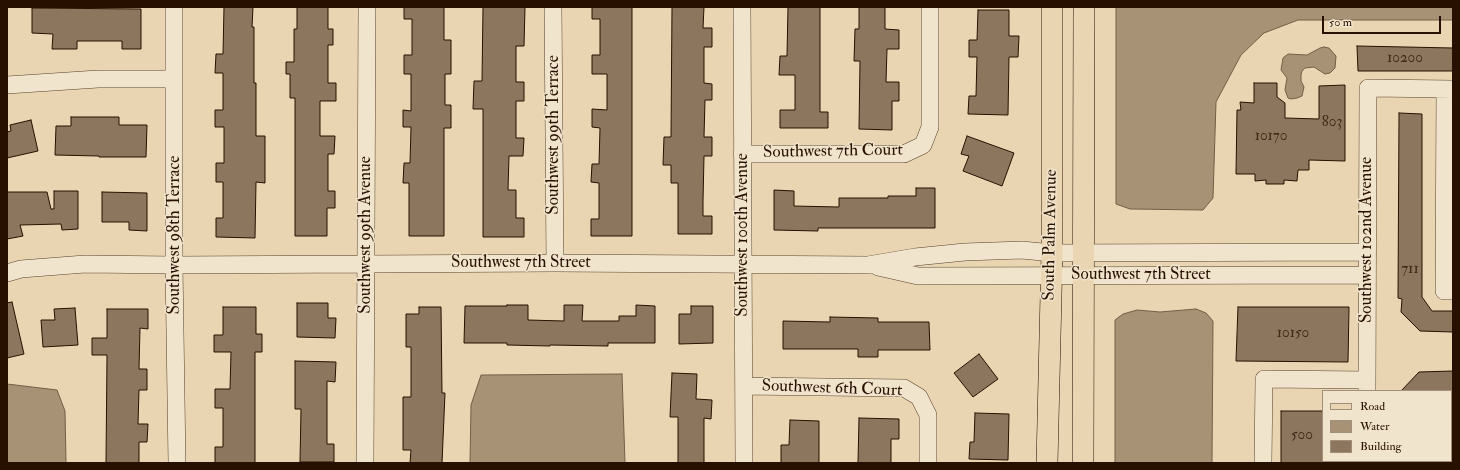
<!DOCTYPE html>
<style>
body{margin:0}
#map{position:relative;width:1460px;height:470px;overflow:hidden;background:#e9d5b1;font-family:"IM FELL Double Pica",serif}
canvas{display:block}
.frame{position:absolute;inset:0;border:8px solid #281001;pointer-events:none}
.legend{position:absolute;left:1322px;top:390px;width:130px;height:72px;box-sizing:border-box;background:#f1e4cc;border:1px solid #a18f7b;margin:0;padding:5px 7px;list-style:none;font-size:12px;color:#281001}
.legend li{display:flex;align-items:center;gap:8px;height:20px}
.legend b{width:20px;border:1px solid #a18f7b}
.scale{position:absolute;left:1322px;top:16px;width:119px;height:18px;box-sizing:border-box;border:2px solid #281001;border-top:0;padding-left:5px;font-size:12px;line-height:14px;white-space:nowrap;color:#281001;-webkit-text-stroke:3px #f1e4cc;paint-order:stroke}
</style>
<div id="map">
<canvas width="1460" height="470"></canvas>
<div class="frame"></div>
<ul class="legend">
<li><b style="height:5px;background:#e9d5b1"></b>Road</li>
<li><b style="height:11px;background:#a79275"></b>Water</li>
<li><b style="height:11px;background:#8c765d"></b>Building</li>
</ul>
<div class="scale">50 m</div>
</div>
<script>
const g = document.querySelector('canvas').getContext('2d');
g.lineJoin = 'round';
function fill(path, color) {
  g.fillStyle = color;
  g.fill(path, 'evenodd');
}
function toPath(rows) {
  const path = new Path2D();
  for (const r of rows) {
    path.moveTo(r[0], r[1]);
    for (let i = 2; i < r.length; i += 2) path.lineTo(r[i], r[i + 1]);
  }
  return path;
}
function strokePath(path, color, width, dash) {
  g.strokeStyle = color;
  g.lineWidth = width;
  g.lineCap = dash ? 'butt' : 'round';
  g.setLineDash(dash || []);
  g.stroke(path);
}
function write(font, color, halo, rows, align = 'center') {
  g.font = font + ' "IM FELL Double Pica",serif';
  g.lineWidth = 3;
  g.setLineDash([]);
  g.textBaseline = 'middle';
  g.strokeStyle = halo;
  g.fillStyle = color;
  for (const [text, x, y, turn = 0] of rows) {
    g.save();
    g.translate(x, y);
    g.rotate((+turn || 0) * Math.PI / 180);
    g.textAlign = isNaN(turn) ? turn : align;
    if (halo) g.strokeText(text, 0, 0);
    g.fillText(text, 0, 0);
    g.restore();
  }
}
const water = toPath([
 [1116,7,1453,7,1453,20,1298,20,1264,33,1241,55,1216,102,1213,198,1203,210,1130,209,1116,204,1116,7],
 [1324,47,1329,48,1336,56,1335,68,1330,73,1325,74,1314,67,1305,68,1302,71,1301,75,1301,81,1304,87,1302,96,1297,98,1291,99,1288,98,1285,90,1287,78,1281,70,1283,58,1288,54,1307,55,1320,48,1324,47],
 [1196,309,1206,313,1213,321,1212,463,1115,463,1115,320,1123,314,1137,310,1160,312,1196,309],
 [622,374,625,463,470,463,471,405,481,375,622,374],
 [7,384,57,390,65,411,66,463,7,463,7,384]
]);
fill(water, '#a79275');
strokePath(water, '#745e47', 1);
const building = toPath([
 [224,7,253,7,252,27,254,27,254,83,256,83,256,136,265,136,265,183,256,182,255,238,216,237,216,218,223,218,223,182,216,182,216,163,224,163,224,127,215,127,215,110,223,110,223,73,215,73,216,54,223,54,224,7],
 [297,7,328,7,328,29,333,29,333,45,328,45,328,83,336,83,336,101,320,101,320,136,335,136,334,154,328,154,328,191,335,191,335,208,327,208,327,236,295,236,295,98,290,98,290,74,286,74,286,62,294,62,294,29,297,29,297,7],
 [404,7,444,7,444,40,451,40,451,74,445,74,445,105,451,105,451,128,444,128,444,236,409,236,409,183,403,183,404,163,410,163,411,127,403,127,403,110,411,111,411,74,404,74,404,55,412,55,412,19,404,19,404,7],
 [483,7,525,7,524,46,516,46,516,82,524,82,524,101,516,101,516,138,524,138,523,156,509,156,508,190,516,190,516,218,524,218,524,237,483,237,483,109,473,109,474,81,482,81,483,7],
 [592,7,632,7,632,236,591,236,591,219,599,219,599,183,591,182,592,164,599,164,600,128,592,127,592,109,607,110,607,74,592,74,592,55,600,55,600,19,592,19,592,7],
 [672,7,704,7,703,28,712,28,712,47,704,47,704,83,712,84,712,100,705,100,704,137,712,137,712,156,704,156,703,201,703,216,712,216,712,234,678,234,678,183,671,183,671,165,663,165,664,137,671,137,672,7],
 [788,7,820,7,820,112,828,112,828,128,780,128,780,110,795,110,795,75,779,75,780,56,787,56,788,7],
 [859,7,885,7,885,29,899,30,899,49,887,49,886,82,899,82,899,101,892,101,892,130,859,129,860,61,854,61,855,29,859,29,859,7],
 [32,8,141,9,141,49,122,49,122,41,77,41,77,49,52,49,53,34,32,33,32,8],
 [978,10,1009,10,1009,36,1019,36,1018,57,1009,57,1008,115,968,114,969,96,976,96,977,57,969,57,969,40,977,40,978,10],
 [1357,46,1453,48,1453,71,1358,71,1357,46],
 [1254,83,1277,83,1277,97,1285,103,1285,118,1319,119,1319,86,1345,85,1345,161,1309,160,1309,170,1298,170,1297,181,1284,180,1284,184,1266,184,1266,180,1255,181,1255,174,1236,174,1237,110,1241,110,1240,102,1254,103,1254,83],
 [1399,113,1422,114,1422,297,1432,311,1453,311,1453,332,1420,331,1401,312,1402,299,1398,298,1399,113],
 [71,117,119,117,119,125,147,125,146,157,99,157,99,156,55,155,56,126,71,126,71,117],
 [31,120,38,151,7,158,7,132,11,131,10,125,31,120],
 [967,136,1014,153,1002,186,963,171,969,156,961,154,967,136],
 [916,188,935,188,935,228,818,228,818,231,774,230,774,190,794,191,794,206,839,207,839,198,888,198,888,196,916,196,916,188],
 [54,191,78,191,78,229,62,230,61,224,20,225,23,236,7,239,7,192,47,192,51,209,54,209,54,191],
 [102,192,147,193,147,231,129,230,129,222,102,222,102,192],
 [12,302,24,354,7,358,7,303,12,302],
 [297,303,328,303,328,318,336,318,335,338,297,337,297,303],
 [507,305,528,305,528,320,564,321,564,305,583,305,582,321,619,321,619,316,636,316,636,305,655,306,655,343,608,343,608,346,550,345,550,346,507,345,507,343,464,343,465,306,507,306,507,305],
 [691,306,713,306,713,343,679,344,679,314,691,314,691,306],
 [223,307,256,307,256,334,262,334,262,352,255,352,255,463,215,463,215,447,223,447,223,408,215,408,215,389,230,389,231,352,214,352,214,335,223,335,223,307],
 [419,307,441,307,442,393,445,393,442,463,410,463,411,450,403,450,403,397,411,397,411,347,406,347,406,314,419,314,419,307],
 [1238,307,1349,307,1348,362,1236,361,1238,307],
 [75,308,78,345,43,347,41,320,55,320,54,309,75,308],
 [107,309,148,309,148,329,140,328,139,369,147,369,147,390,139,390,138,424,148,424,147,442,139,442,139,463,106,463,107,355,92,355,92,338,107,338,107,309],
 [830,317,878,318,878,322,929,322,930,350,878,350,878,357,858,357,858,349,783,349,783,321,830,322,830,317],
 [979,354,998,379,973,397,954,373,979,354],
 [295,361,336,362,335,382,327,381,327,444,334,444,334,462,300,462,301,409,295,409,295,361],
 [1453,371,1453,391,1401,391,1419,372,1453,371],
 [672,373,697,374,696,399,712,400,711,419,704,418,704,463,678,463,678,417,670,417,672,373],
 [1281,411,1323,411,1323,463,1281,463,1281,411],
 [975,413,1009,414,1008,460,969,459,970,442,974,442,975,413],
 [859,418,899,419,899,439,891,439,891,463,858,463,859,418],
 [790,420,819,421,819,463,781,463,781,445,789,445,790,420]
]);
fill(building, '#8c765d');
strokePath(building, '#281001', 1);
const minor = toPath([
 [174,7,174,265,177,463],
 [553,7,555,263],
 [742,7,744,463],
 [7,85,98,79,174,79],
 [1445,89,1444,291,1453,291],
 [742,154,904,154,923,145,930,127,930,7],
 [878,267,918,276,1367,275],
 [7,273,21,269,85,264,174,265,555,263,868,265,915,257,965,252,1022,250,1052,253,1367,252],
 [744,386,904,388,919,397,928,415,928,463],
 [1367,391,1368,88,1453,89],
 [1451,412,1453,412],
 [365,463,367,7],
 [1263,463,1264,379,1367,380],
 [1366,463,1366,461],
 [1443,463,1443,461]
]);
const major = toPath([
 [1047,463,1052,253,1052,7],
 [1083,463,1084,7]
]);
strokePath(minor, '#58412d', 18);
strokePath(major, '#281001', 22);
strokePath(minor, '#f1e4cc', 17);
strokePath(major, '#e9d5b1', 21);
write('15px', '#412a18', null, [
 ["10200",1405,59],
 ["803",1332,123],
 ["10170",1271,137],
 ["711",1410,270],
 ["10150",1293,334],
 ["500",1302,436]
]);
write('17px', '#281001', '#f1e4cc', [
 ["Southwest 99th Terrace",554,135,-90],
 ["Southwest 7th Court",833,152,-1],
 ["Southwest 98th Terrace",175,235,-90],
 ["Southwest 99th Avenue",366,235,-90],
 ["Southwest 100th Avenue",743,235,-90],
 ["South Palm Avenue",1051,235,-89],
 ["Southwest 102nd Avenue",1367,240,-90],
 ["Southwest 7th Street",521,263],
 ["Southwest 7th Street",1141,275],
 ["Southwest 6th Court",832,389,2]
]);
</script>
